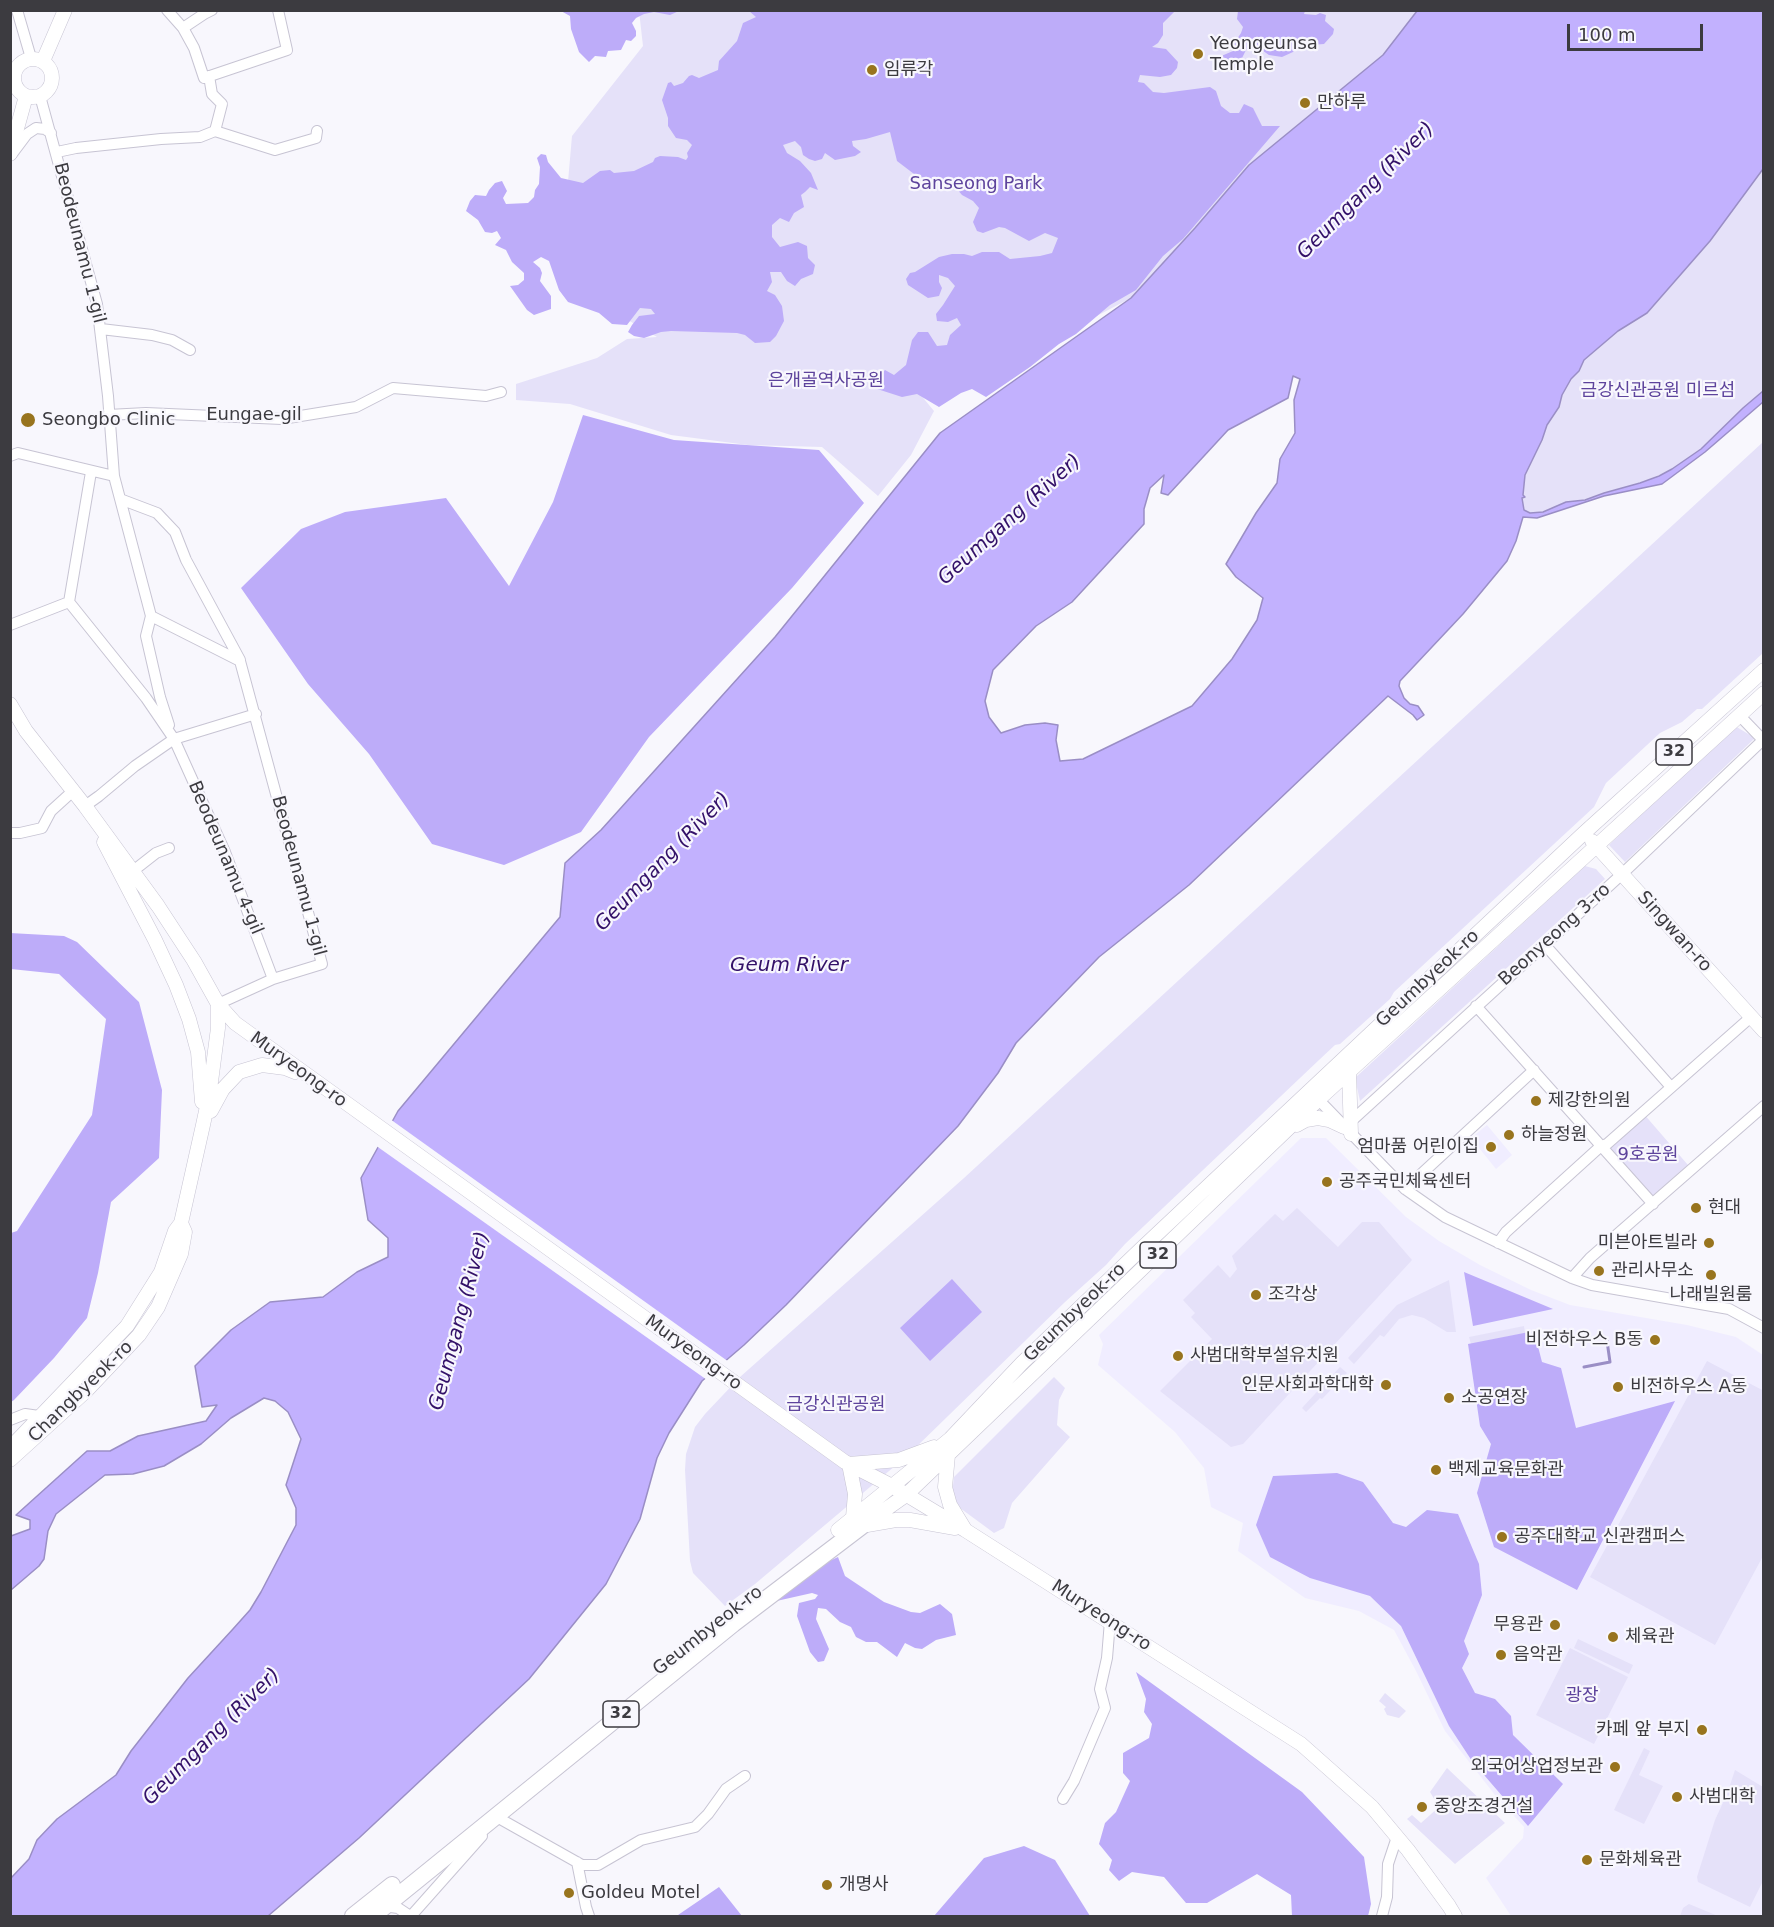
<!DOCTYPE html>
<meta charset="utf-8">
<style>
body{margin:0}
#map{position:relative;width:1774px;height:1927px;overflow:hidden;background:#f8f7fd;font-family:"DejaVu Sans",sans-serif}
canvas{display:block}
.frame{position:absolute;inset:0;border:12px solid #3c3b40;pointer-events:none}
.scale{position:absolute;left:1567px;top:24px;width:136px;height:27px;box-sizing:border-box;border:3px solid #3c3b40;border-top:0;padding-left:8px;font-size:18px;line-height:21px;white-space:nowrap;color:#3c3b40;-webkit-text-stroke:4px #f8f7fd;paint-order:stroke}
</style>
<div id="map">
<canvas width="1774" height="1927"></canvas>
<div class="frame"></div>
<div class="scale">100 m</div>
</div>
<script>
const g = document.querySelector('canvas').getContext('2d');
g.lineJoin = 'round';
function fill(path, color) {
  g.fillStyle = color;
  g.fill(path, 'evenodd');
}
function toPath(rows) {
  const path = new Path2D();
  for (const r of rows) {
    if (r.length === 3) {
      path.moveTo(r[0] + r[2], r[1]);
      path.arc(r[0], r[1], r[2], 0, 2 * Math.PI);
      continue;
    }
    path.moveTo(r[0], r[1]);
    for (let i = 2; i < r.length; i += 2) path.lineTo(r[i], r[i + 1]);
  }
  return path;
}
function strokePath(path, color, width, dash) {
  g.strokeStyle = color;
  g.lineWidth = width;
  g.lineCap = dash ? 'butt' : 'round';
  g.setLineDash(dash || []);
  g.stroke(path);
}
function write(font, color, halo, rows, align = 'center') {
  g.font = font + ' "DejaVu Sans","Noto Sans KR",sans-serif';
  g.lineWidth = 4.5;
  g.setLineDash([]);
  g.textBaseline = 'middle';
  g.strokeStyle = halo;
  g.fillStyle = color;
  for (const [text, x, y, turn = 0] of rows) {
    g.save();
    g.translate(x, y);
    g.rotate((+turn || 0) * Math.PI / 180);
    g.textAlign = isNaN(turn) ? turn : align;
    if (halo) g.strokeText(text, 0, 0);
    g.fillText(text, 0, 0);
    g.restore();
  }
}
fill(toPath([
 [1487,1125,1512,1155,1496,1169,1471,1138],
 [1301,1138,1326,1138,1406,1217,1439,1241,1480,1265,1531,1290,1570,1305,1687,1325,1736,1337,1763,1355,1763,1916,1511,1916,1486,1878,1523,1838,1524,1827,1495,1795,1445,1731,1416,1671,1394,1630,1359,1611,1305,1598,1238,1551,1243,1523,1211,1507,1204,1468,1175,1432,1098,1365,1103,1344,1099,1335]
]), '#f0edff');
fill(toPath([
 [639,11,1417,11,1383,55,1249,165,1195,228,1131,298,1028,352,910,382,934,411,911,455,878,496,822,447,748,445,671,435,570,404,516,400,516,384,597,358,627,339,657,337,585,295,563,239,572,136,643,46],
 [1763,169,1763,391,1743,408,1701,449,1672,469,1641,483,1604,493,1585,500,1566,502,1543,512,1530,513,1524,510,1522,498,1525,475,1542,440,1547,425,1559,408,1562,395,1571,379,1579,371,1584,360,1618,331,1647,313,1710,241],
 [1763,442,1763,653,1702,709,1697,709,1682,722,1660,733,1606,783,1594,807,1394,992,1390,999,1340,1044,1335,1045,1319,1060,1125,1244,1106,1265,1065,1302,908,1455,755,1584,725,1606,693,1573,690,1561,685,1470,686,1454,695,1427,705,1414,740,1377,964,1178],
 [1735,726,1755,738,1625,862,1609,845],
 [1585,866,1596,869,1605,879,1360,1101,1355,1078],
 [1643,1113,1688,1165,1652,1197,1607,1144],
 [1297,1208,1338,1247,1362,1222,1379,1222,1412,1260,1243,1444,1231,1447,1160,1391,1212,1339,1191,1317,1195,1313,1183,1300,1218,1265,1230,1278,1237,1269,1232,1256,1275,1214,1283,1221],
 [1449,1280,1456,1332,1447,1332,1424,1318,1412,1315,1399,1319,1384,1337,1380,1335,1354,1364,1348,1358,1397,1305],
 [1524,1326,1525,1333,1471,1344,1469,1337],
 [1707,1361,1764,1391,1763,1556,1715,1645,1590,1577],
 [1340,1367,1347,1373,1322,1399,1320,1398,1306,1412,1302,1408],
 [1054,1377,1065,1388,1059,1400,1057,1425,1070,1437,1012,1503,1004,1528,994,1533,960,1508,952,1494,954,1477],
 [1578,1639,1633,1665,1629,1674,1574,1648],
 [1570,1648,1628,1677,1594,1744,1536,1715],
 [1385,1693,1406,1711,1399,1718,1387,1715,1384,1709,1386,1707,1379,1701],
 [1644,1748,1650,1751,1639,1775,1663,1786,1644,1824,1614,1810],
 [1447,1768,1505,1823,1455,1864,1407,1819,1412,1815,1421,1823,1439,1807,1430,1792],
 [1735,1770,1763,1787,1763,1881,1750,1907,1698,1882,1697,1877,1715,1820,1727,1794],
 [1689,1904,1718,1916,1680,1916,1683,1908]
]), '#e5e1f9');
fill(toPath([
 [561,11,679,11,670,15,654,12,644,14,636,18,632,23,636,31,636,36,631,41,626,40,621,50,608,51,606,57,595,56,589,62,579,52,571,29,570,16],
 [749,11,1178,11,1175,11,1163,23,1163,35,1158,43,1152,47,1166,49,1178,62,1177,68,1171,75,1160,77,1140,75,1138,82,1144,83,1153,92,1164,93,1210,87,1216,91,1221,106,1230,113,1239,113,1244,104,1253,108,1262,126,1280,126,1183,239,1163,256,1136,290,1110,305,1076,334,1059,344,1030,367,986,397,972,389,961,393,939,407,917,394,902,397,871,387,871,380,878,377,885,370,894,375,906,365,912,340,918,332,928,332,937,346,947,345,950,335,961,325,957,318,948,322,937,321,936,314,943,305,955,286,948,278,939,275,939,282,942,288,939,296,928,298,908,285,906,279,910,273,915,272,939,257,952,254,964,254,972,256,982,252,999,252,1010,259,1040,256,1052,253,1058,238,1045,233,1029,241,1005,228,999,227,983,233,977,231,973,222,979,208,973,201,962,195,950,181,918,177,897,161,890,132,866,139,852,141,853,146,861,152,855,156,835,160,825,153,822,159,815,161,809,159,803,155,801,147,795,141,783,145,787,153,800,161,811,173,818,190,810,187,805,192,801,195,804,207,794,213,789,222,780,218,772,225,772,237,780,247,798,242,807,246,808,258,815,265,813,274,801,279,795,286,787,281,781,272,770,272,772,282,767,291,775,295,782,306,784,321,776,336,770,342,755,343,745,335,737,333,671,331,661,332,644,338,634,336,628,332,632,325,639,316,655,314,651,309,640,308,627,325,612,324,599,313,568,302,559,290,549,261,541,257,533,262,540,268,542,273,540,281,551,296,551,309,534,315,527,310,510,286,518,285,524,280,524,273,512,262,506,250,495,245,501,238,497,231,492,233,485,232,478,220,466,211,470,201,475,195,486,196,489,190,495,183,502,181,507,191,503,198,506,204,528,203,534,197,535,190,539,184,540,167,537,158,541,154,546,155,548,162,561,178,583,183,600,171,610,170,614,173,634,171,653,162,655,158,660,156,678,157,686,160,688,157,687,153,692,145,687,140,676,138,668,126,668,118,662,100,668,83,671,82,674,86,683,83,689,76,692,75,699,78,718,70,719,61,737,41,743,23,756,17],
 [1238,11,1305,11,1304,14,1316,15,1320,13,1326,15,1325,21,1334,29,1333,34,1324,44,1297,46,1293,52,1282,57,1269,55,1253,44,1247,48,1240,62,1235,68,1230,70,1216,62,1219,57,1233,51,1233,45,1241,33,1243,27,1237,19],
 [583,415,674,440,819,450,864,503,792,588,649,737,581,832,504,865,432,844,369,754,308,684,241,588,301,529,345,512,446,498,509,586,553,502],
 [10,933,64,936,77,942,139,1002,162,1090,159,1158,111,1202,98,1273,87,1318,54,1358,14,1400,11,1402,11,1233,17,1231,92,1115,106,1019,59,974,11,969],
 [1464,1272,1553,1309,1473,1326],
 [952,1279,982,1312,930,1361,900,1328],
 [1534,1331,1542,1362,1561,1368,1576,1428,1675,1401,1577,1590,1494,1547,1477,1493,1491,1444,1480,1426,1468,1344],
 [1337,1473,1363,1482,1393,1523,1406,1527,1427,1510,1458,1514,1479,1564,1482,1595,1464,1641,1469,1654,1462,1668,1475,1693,1495,1699,1511,1716,1513,1735,1563,1784,1528,1826,1472,1761,1449,1726,1401,1626,1370,1596,1310,1578,1270,1557,1256,1525,1273,1476],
 [838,1557,845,1576,884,1602,911,1612,920,1613,940,1604,952,1614,956,1635,936,1640,922,1649,915,1648,905,1643,897,1657,877,1642,866,1642,856,1637,851,1627,840,1622,826,1609,818,1608,816,1619,829,1649,824,1661,818,1662,810,1652,797,1616,799,1603,815,1599,818,1595,812,1593,772,1602,825,1563],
 [1136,1672,1302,1792,1364,1857,1371,1904,1368,1916,1292,1916,1291,1895,1257,1874,1207,1903,1186,1903,1164,1877,1132,1872,1119,1881,1109,1870,1112,1860,1099,1844,1105,1823,1116,1812,1130,1781,1123,1773,1123,1753,1149,1738,1152,1724,1144,1712,1146,1699],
 [1024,1846,1055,1860,1090,1916,934,1916,984,1858],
 [719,1887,742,1916,677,1916,678,1915]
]), '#bdacf9');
const water = toPath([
 [1417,11,1763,11,1763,169,1710,241,1647,313,1618,331,1584,360,1579,371,1571,379,1562,395,1559,407,1547,425,1542,440,1525,475,1523,495,1525,497,1522,498,1524,510,1530,513,1543,512,1566,502,1585,500,1604,493,1640,483,1659,476,1672,469,1701,449,1743,408,1763,391,1763,402,1705,452,1662,484,1604,496,1537,518,1523,517,1516,541,1507,561,1463,614,1400,681,1399,686,1404,698,1410,704,1418,706,1424,715,1417,720,1413,715,1388,696,1189,885,1099,957,1016,1043,998,1073,958,1126,786,1305,744,1345,702,1381,669,1433,657,1458,640,1519,606,1584,529,1679,359,1838,268,1916,11,1916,11,1878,29,1859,37,1840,57,1819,116,1775,131,1751,188,1678,233,1629,250,1610,261,1592,296,1525,296,1508,286,1485,301,1439,288,1412,275,1401,264,1398,231,1418,201,1444,164,1466,133,1474,105,1475,56,1514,48,1531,44,1559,39,1566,11,1590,11,1536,30,1529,30,1520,16,1515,87,1451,110,1451,138,1436,206,1421,217,1405,202,1407,195,1366,231,1330,270,1302,323,1297,357,1272,388,1257,388,1238,368,1220,361,1178,398,1111,560,917,565,863,601,830,775,637,940,433,1131,298,1195,228,1249,165,1383,55,1417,11],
 [1293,376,1300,379,1294,400,1295,433,1280,459,1277,483,1256,513,1226,564,1236,577,1263,598,1257,620,1232,659,1192,706,1083,759,1060,761,1056,740,1058,725,1045,723,1025,725,1001,733,989,717,985,701,993,670,1036,626,1072,602,1144,524,1144,509,1150,488,1164,475,1161,493,1168,495,1228,430,1288,398,1293,376]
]);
fill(water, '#c2b1fe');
strokePath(water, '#9a8ec5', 1.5);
fill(toPath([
 [390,1119,729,1362,707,1380,375,1145]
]), '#f8f7fd');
strokePath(toPath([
 [1584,1367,1610,1362,1607,1341]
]), '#9a8ec5', 3);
const minor = toPath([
 [17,10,31,58],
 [167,10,183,28],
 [212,10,204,14,183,28,194,48,204,78,287,50,278,10],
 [209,76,212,94,222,104,215,131,275,150,316,138,317,131],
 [40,96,97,304,108,396,114,476,151,616,240,661,322,964,273,979,218,1004],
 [57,152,76,148,161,139,200,137,215,131],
 [12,154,27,134,36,128,45,129,51,133],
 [101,329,152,335,172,340,190,350],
 [108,415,146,413,282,419,356,407,393,388,486,396,501,392],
 [10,456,18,453,114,476],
 [120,499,157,513,175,532,186,560,240,660],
 [69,602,146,698,174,739,225,852,273,979],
 [69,602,91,472],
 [151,616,146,636,160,697,169,725],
 [10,625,69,602],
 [1739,715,1764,741],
 [85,806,99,796,135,766,174,739,256,714],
 [10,833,20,833,42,828,51,811,73,791],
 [133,871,156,853,169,848],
 [1545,945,1671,1087],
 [1476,1006,1653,1204],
 [1313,1094,1405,1189,1445,1217,1572,1278,1592,1285,1729,1309,1764,1328],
 [1347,1125,1621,875,1764,739],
 [1405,1189,1534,1070],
 [1498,1243,1506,1232,1601,1146,1607,1144,1751,1017],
 [1572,1278,1590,1258,1764,1106],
 [10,1420,25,1414,39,1416],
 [1063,1799,1074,1781,1105,1708,1100,1689,1107,1658,1110,1621],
 [494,1818,495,1816,582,1865,598,1865,641,1840,695,1827,708,1814,726,1789,745,1776],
 [577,1862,586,1907,589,1916],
 [383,1906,398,1908,410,1916],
 [411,1916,482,1836],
 [1382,1916,1387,1897,1388,1864,1397,1837]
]);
const major = toPath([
 [33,78,19],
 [43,61,65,10],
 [10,154,26,96],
 [10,704,26,731,85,806,158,906,194,961,218,1004,235,1023,845,1462,892,1486,965,1530,1301,1744,1372,1807,1408,1850,1449,1906,1455,1916],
 [1592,841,1764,1031],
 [104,842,155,940,176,985,189,1019,198,1052,202,1102],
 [1349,1072,1351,1134],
 [211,1111,223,1089,239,1072,262,1065,285,1068,295,1072],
 [1297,1125,1306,1120,1318,1118,1329,1120,1344,1127],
 [10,1448,127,1326,161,1272,175,1231,181,1223,203,1125,209,1097,218,1028,218,1004],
 [948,1455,945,1487,950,1505,964,1528],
 [10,1460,86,1391,139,1335,158,1307,181,1254,185,1232,181,1223],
 [849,1464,899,1460,934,1447],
 [849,1464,855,1494,853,1517],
 [867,1525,896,1520,910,1520,955,1528],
 [862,1526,906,1495,1319,1099,1764,693],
 [838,1530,950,1439,1022,1363,1140,1250,1584,833,1764,670]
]);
const highway = toPath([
 [353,1916,392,1885],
 [373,1916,733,1624,862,1526]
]);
strokePath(minor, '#c7c4d3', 12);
strokePath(major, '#c7c4d3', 15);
strokePath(highway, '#c7c4d3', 18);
strokePath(minor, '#fff', 10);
strokePath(major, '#fff', 14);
strokePath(highway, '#fff', 16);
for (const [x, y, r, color] of [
 [1198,54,6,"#98741e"],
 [872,70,6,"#98741e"],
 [1305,103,6,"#98741e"],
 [28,420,8,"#98741e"],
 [1536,1101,6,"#98741e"],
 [1509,1135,6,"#98741e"],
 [1491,1147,6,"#98741e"],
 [1327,1182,6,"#98741e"],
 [1696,1208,6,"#98741e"],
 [1709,1243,6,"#98741e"],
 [1599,1271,6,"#98741e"],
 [1711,1275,6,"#98741e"],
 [1256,1295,6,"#98741e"],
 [1655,1340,6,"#98741e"],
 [1178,1356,6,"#98741e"],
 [1386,1385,6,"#98741e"],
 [1618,1387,6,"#98741e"],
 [1449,1398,6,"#98741e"],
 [1436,1470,6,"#98741e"],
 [1502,1537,6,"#98741e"],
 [1555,1625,6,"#98741e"],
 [1613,1637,6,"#98741e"],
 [1501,1655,6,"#98741e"],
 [1702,1730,6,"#98741e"],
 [1615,1767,6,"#98741e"],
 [1677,1797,6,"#98741e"],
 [1422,1807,6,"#98741e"],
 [1587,1860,6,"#98741e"],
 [827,1885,6,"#98741e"],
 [569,1893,6,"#98741e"]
]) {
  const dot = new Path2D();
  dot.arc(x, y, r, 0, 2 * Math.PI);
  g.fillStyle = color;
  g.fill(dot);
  strokePath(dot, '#f8f7fd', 2);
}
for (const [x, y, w] of [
 [1674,752,36],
 [1158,1255,36],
 [621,1714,36]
]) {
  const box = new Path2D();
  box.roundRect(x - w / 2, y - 13, w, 26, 4.5);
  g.fillStyle = '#f8f7fd';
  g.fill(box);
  strokePath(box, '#3c3b40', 1.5);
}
write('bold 16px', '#3c3b40', null, [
 ["32",1674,752],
 ["32",1158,1255],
 ["32",621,1714]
]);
write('18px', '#3c3b40', '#f8f7fd', [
 ["Yeongeunsa",1210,44],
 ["Temple",1210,65],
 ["임류각",884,70],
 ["만하루",1317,103],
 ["Seongbo Clinic",42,420],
 ["제강한의원",1548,1101],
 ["하늘정원",1521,1135],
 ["엄마품 어린이집",1479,1147,"right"],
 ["공주국민체육센터",1339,1182],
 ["현대",1708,1208],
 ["미븐아트빌라",1697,1243,"right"],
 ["관리사무소",1611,1271],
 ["조각상",1268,1295],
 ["나래빌원룸",1711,1295,"center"],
 ["비전하우스 B동",1643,1340,"right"],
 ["사범대학부설유치원",1190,1356],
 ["인문사회과학대학",1374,1385,"right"],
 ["비전하우스 A동",1630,1387],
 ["소공연장",1461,1398],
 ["백제교육문화관",1448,1470],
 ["공주대학교 신관캠퍼스",1514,1537],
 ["무용관",1543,1625,"right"],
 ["체육관",1625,1637],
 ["음악관",1513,1655],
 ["카페 앞 부지",1690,1730,"right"],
 ["외국어상업정보관",1603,1767,"right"],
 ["사범대학",1689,1797],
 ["중앙조경건설",1434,1807],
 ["문화체육관",1599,1860],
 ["개명사",839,1885],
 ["Goldeu Motel",581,1893]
], 'left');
write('18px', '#5d439c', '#f8f7fd', [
 ["Sanseong Park",976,184],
 ["은개골역사공원",826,381],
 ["금강신관공원 미르섬",1658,391],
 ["9호공원",1648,1155],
 ["금강신관공원",836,1405],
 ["광장",1582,1696]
]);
write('18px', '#3c3b40', '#f8f7fd', [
 ["Beodeunamu 1-gil",79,243,76],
 ["Eungae-gil",254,415],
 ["Beodeunamu 4-gil",225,858,67],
 ["Beodeunamu 1-gil",298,876,75],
 ["Singwan-ro",1674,932,48],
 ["Beonyeong 3-ro",1555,935,-42],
 ["Geumbyeok-ro",1428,979,-43],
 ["Muryeong-ro",298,1070,36],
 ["Geumbyeok-ro",1075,1313,-44],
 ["Muryeong-ro",693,1353,36],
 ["Changbyeok-ro",81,1392,-44],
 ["Muryeong-ro",1101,1616,33],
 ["Geumbyeok-ro",708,1631,-38]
]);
write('italic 20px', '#331169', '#f8f7fd', [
 ["Geumgang (River)",1366,191,-45],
 ["Geumgang (River)",1010,520,-42],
 ["Geumgang (River)",663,862,-46],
 ["Geum River",789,966],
 ["Geumgang (River)",460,1321,-75],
 ["Geumgang (River)",212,1737,-45]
]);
</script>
